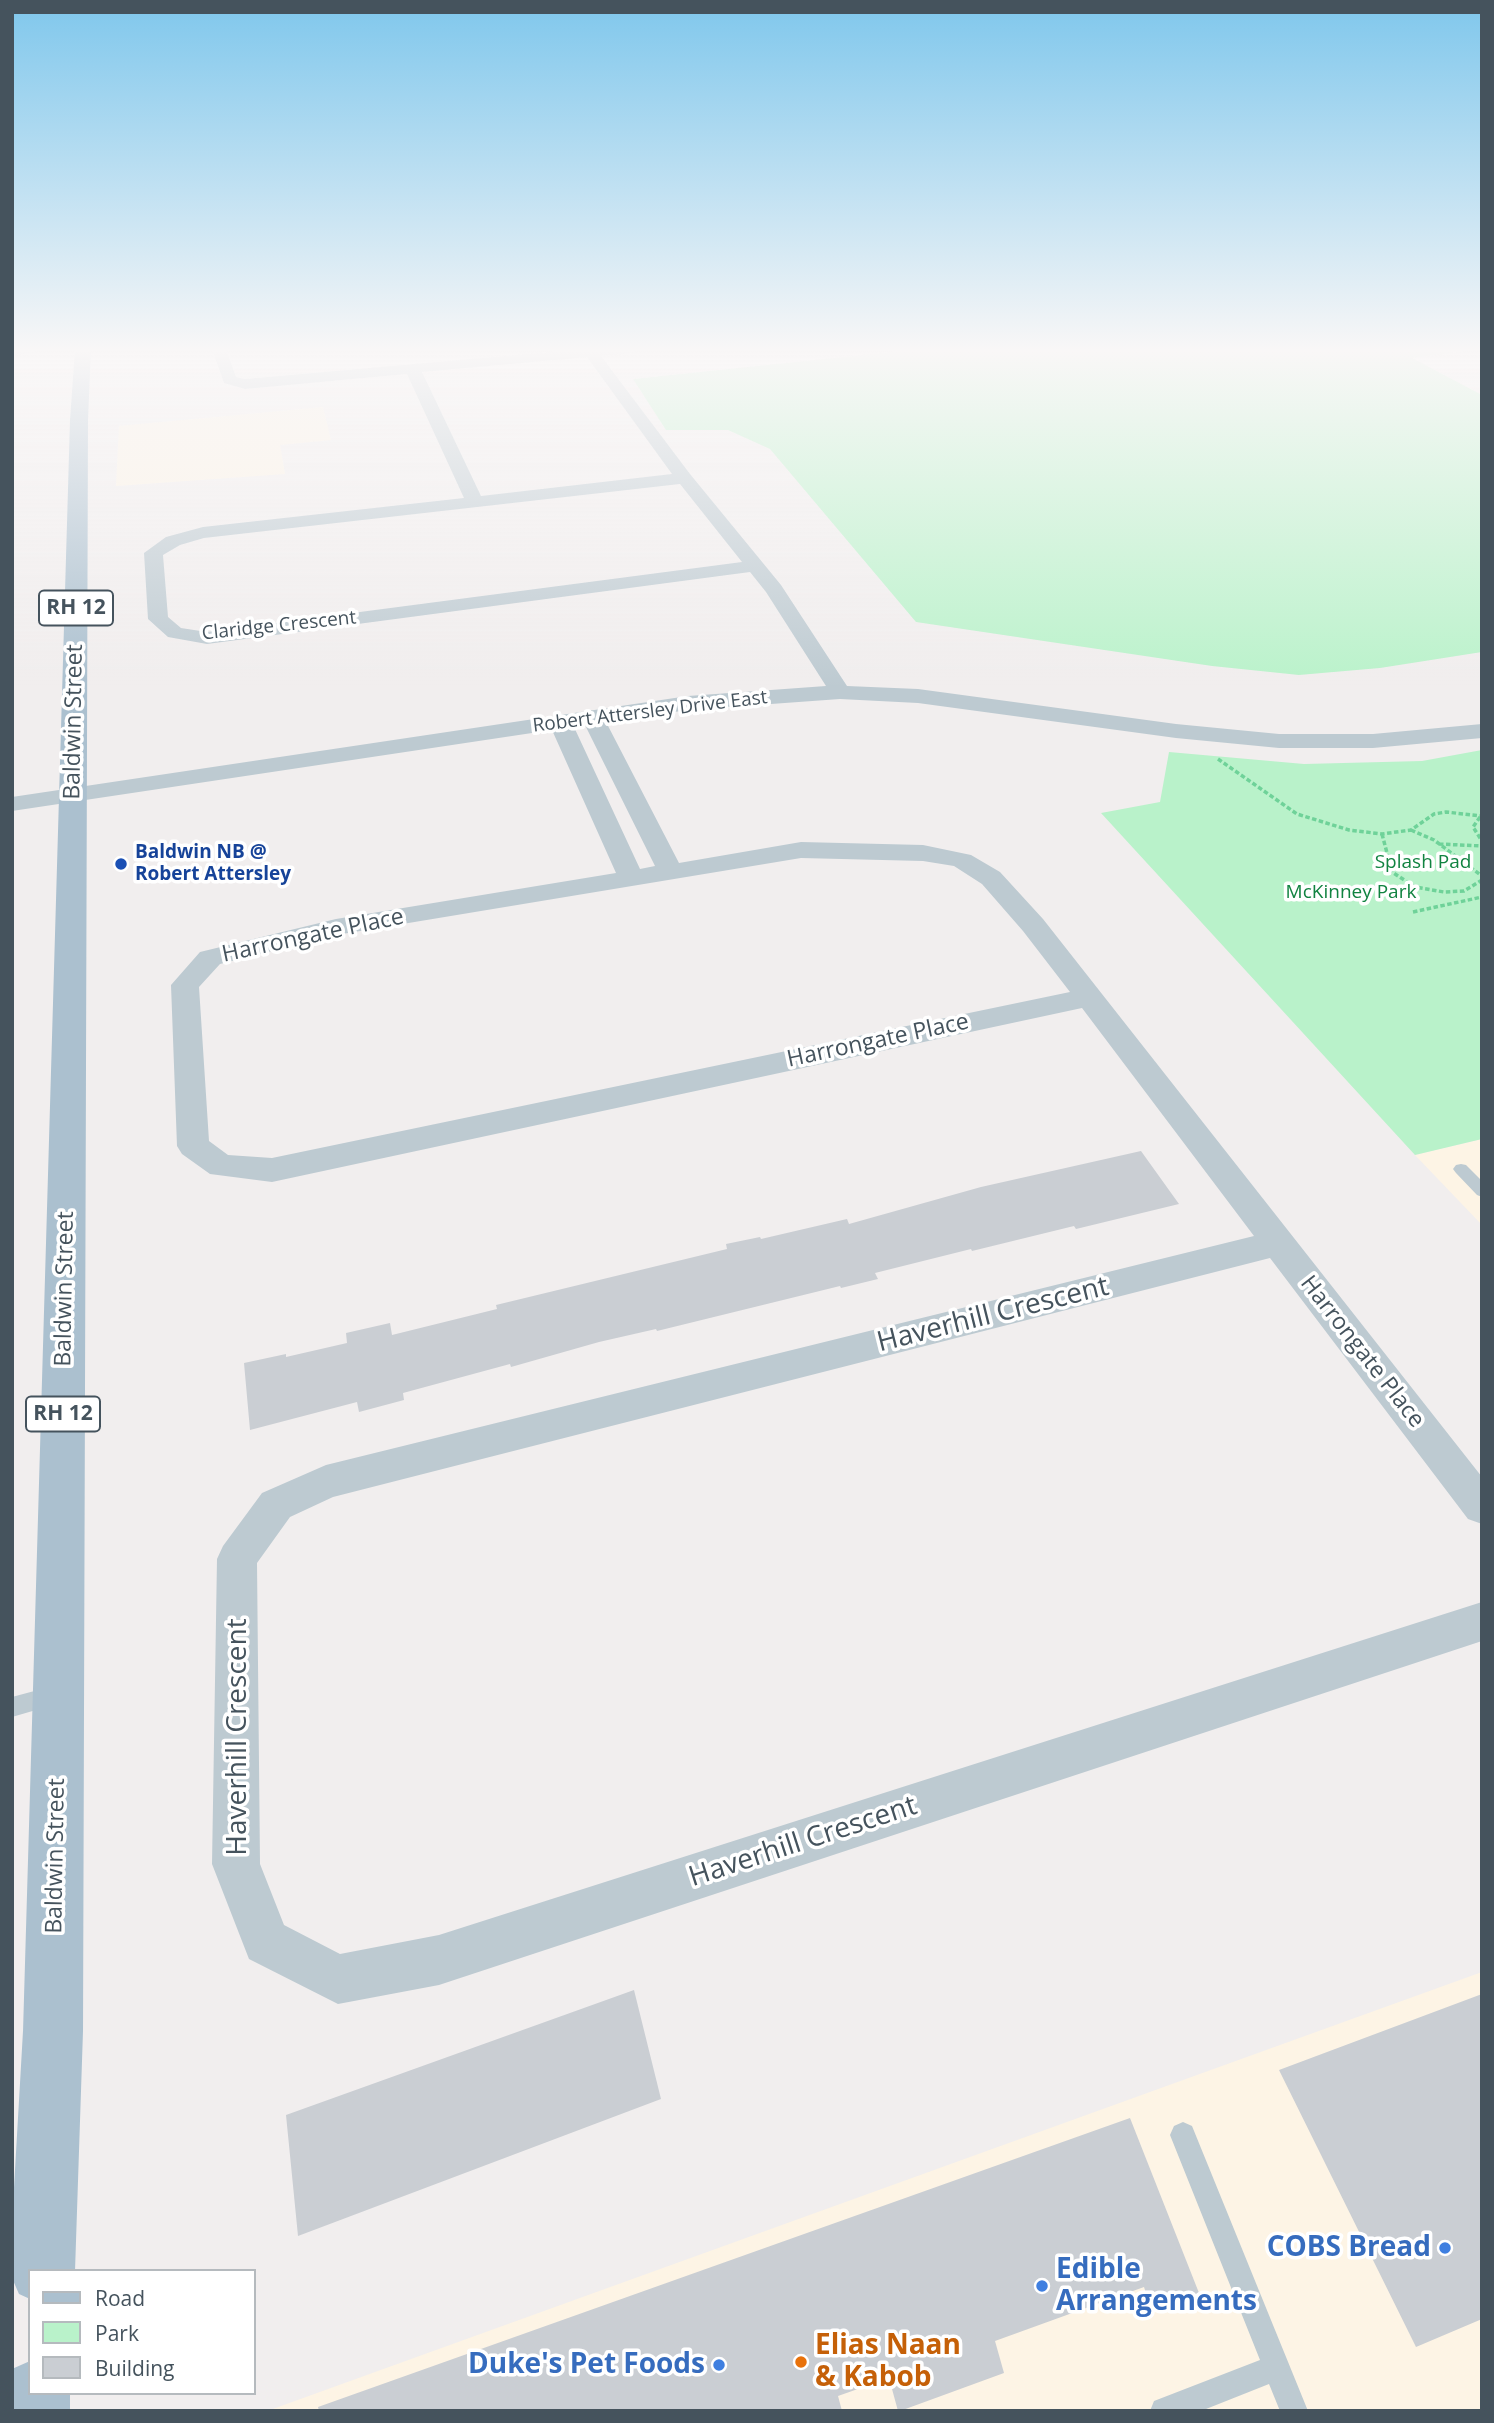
<!DOCTYPE html>
<style>
body{margin:0}
#map{position:relative;width:1494px;height:2423px;overflow:hidden;background:#f1eeee;font-family:"Open Sans",sans-serif}
canvas{display:block}
.frame{position:absolute;inset:0;border:14px solid #45535d;pointer-events:none}
.legend{position:absolute;left:28px;top:2269px;width:228px;height:126px;box-sizing:border-box;background:#fff;border:2px solid #b5babe;margin:0;padding:9px 12px;list-style:none;font-size:21px;color:#45535d}
.legend li{display:flex;align-items:center;gap:14px;height:35px}
.legend b{width:35px;border:2px solid #b5babe}
</style>
<div id="map">
<canvas width="1494" height="2423"></canvas>
<div class="frame"></div>
<ul class="legend">
<li><b style="height:9px;background:#abc0cf"></b>Road</li>
<li><b style="height:19px;background:#b9f2ca"></b>Park</li>
<li><b style="height:19px;background:#caced3"></b>Building</li>
</ul>
</div>
<script>
const g = document.querySelector('canvas').getContext('2d');
g.lineJoin = 'round';
function fill(path, color) {
  g.fillStyle = color;
  g.fill(path, 'evenodd');
}
function toPath(rows) {
  const path = new Path2D();
  for (const r of rows) {
    path.moveTo(r[0], r[1]);
    for (let i = 2; i < r.length; i += 2) path.lineTo(r[i], r[i + 1]);
  }
  return path;
}
function strokePath(path, color, width, dash) {
  g.strokeStyle = color;
  g.lineWidth = width;
  g.lineCap = dash ? 'butt' : 'round';
  g.setLineDash(dash || []);
  g.stroke(path);
}
function write(font, color, halo, rows, align = 'center') {
  g.font = font + ' "Open Sans",sans-serif';
  g.lineWidth = 7;
  g.setLineDash([]);
  g.textBaseline = 'middle';
  g.strokeStyle = halo;
  g.fillStyle = color;
  for (const [text, x, y, turn = 0] of rows) {
    g.save();
    g.translate(x, y);
    g.rotate((+turn || 0) * Math.PI / 180);
    g.textAlign = isNaN(turn) ? turn : align;
    if (halo) g.strokeText(text, 0, 0);
    g.fillText(text, 0, 0);
    g.restore();
  }
}
fill(toPath([
 [323,407,331,440,280,445,285,474,116,486,119,426],
 [1482,1139,1482,1225,1415,1155],
 [1482,1972,1482,2411,270,2411,270,2410]
]), '#fdf4e5');
fill(toPath([
 [920,349,1480,349,1412,358,1482,395,1482,652,1380,668,1299,675,1212,666,916,622,770,449,728,430,666,430,633,379],
 [1482,750,1482,1139,1415,1155,1101,813,1160,802,1169,752,1304,764,1422,761]
]), '#b9f2ca');
fill(toPath([
 [1141,1151,1179,1204,1076,1229,1074,1226,972,1251,971,1249,875,1273,878,1279,841,1288,840,1286,657,1331,656,1329,599,1342,511,1367,510,1364,403,1393,404,1400,359,1412,357,1402,250,1430,244,1363,286,1354,286,1357,347,1343,346,1333,390,1323,392,1335,497,1309,496,1305,727,1249,726,1244,760,1237,761,1239,847,1219,849,1224,981,1187],
 [634,1990,661,2099,298,2236,286,2115],
 [1482,1994,1482,2319,1416,2347,1279,2070],
 [1130,2118,1199,2293,1151,2309,1144,2287,995,2341,1004,2373,900,2411,898,2411,889,2378,838,2396,842,2411,319,2411,318,2407]
]), '#caced3');
strokePath(toPath([
 [1218,759,1297,814,1349,830,1382,834,1411,830,1434,814,1446,812,1482,816],
 [1480,817,1473,827,1482,841],
 [1411,830,1434,840,1482,876],
 [1382,834,1392,872,1415,887,1444,892,1464,891,1482,880],
 [1439,844,1482,846],
 [1413,912,1482,897]
]), '#6fd299', 3.5, [4.5, 2.5]);
fill(toPath([
 [1461,1164,1466,1165,1482,1181,1482,1197,1477,1195,1456,1173,1453,1169,1456,1165,1461,1164],
 [53,1686,60,1689,63,1696,60,1703,12,1717,12,1697,53,1686],
 [1183,2122,1192,2126,1308,2411,1280,2411,1269,2384,1201,2411,1150,2411,1154,2401,1260,2360,1170,2135,1174,2126,1183,2122]
]), '#bdcad1');
fill(toPath([
 [12,349,38,349,31,353,12,355,12,349],
 [212,349,226,349,236,377,245,379,585,349,639,349,632,353,601,356,690,474,781,585,847,686,918,689,1176,724,1279,734,1373,734,1482,724,1482,738,1373,748,1279,748,1176,738,918,703,840,699,688,710,606,722,679,863,801,842,923,845,971,855,1000,872,1043,919,1482,1477,1482,1524,1468,1519,1270,1258,333,1497,290,1517,257,1563,260,1864,284,1925,340,1954,439,1935,1482,1602,1482,1641,439,1985,338,2004,249,1959,212,1864,217,1559,223,1546,262,1493,326,1465,1254,1236,1082,1008,272,1182,210,1174,182,1154,177,1146,171,985,200,952,336,919,616,873,552,730,12,811,12,797,688,696,826,686,766,592,750,572,207,644,168,637,148,619,144,553,166,537,203,527,464,498,407,374,245,389,224,383,212,349],
 [587,357,672,474,481,496,422,372,587,357],
 [680,484,742,562,207,632,181,628,168,617,163,555,180,545,204,538,680,484],
 [585,725,655,866,640,869,574,727,585,725],
 [801,858,923,861,954,866,982,884,1023,931,1070,992,272,1158,228,1155,209,1141,199,987,220,964,336,935,801,858]
]), '#bdcad1');
fill(toPath([
 [75,349,91,349,88,420,83,2031,75,2271,30,2271,30,2299,19,2294,12,2278,12,2222,23,2031,70,420,75,349],
 [30,2361,30,2393,70,2393,70,2411,12,2411,12,2369,30,2361]
]), '#abc0cf');
const sky = g.createLinearGradient(0, 0, 0, 688);
sky.addColorStop(0, '#7fc7ec');
sky.addColorStop(0.51, '#f9f7f7');
sky.addColorStop(1, '#f9f7f700');
g.fillStyle = sky;
g.fillRect(0, 0, 1494, 688);
for (const [x, y, r, color] of [
 [121,864,7,"#1a4fb4"],
 [1445,2248,7,"#3f7fe0"],
 [1042,2286,7,"#3f7fe0"],
 [801,2362,7,"#e8710a"],
 [719,2365,7,"#3f7fe0"]
]) {
  const dot = new Path2D();
  dot.arc(x, y, r, 0, 2 * Math.PI);
  g.fillStyle = color;
  g.fill(dot);
  strokePath(dot, '#fff', 2.5);
}
write('19px', '#45535d', '#fff', [
 ["Claridge Crescent",279,626,-6],
 ["Robert Attersley Drive East",650,712,-7]
]);
write('bold 19px', '#164399', '#fff', [
 ["Baldwin NB @",135,853],
 ["Robert Attersley",135,875]
], 'left');
write('19px', '#118341', '#fff', [
 ["Splash Pad",1423,863],
 ["McKinney Park",1351,893]
]);
for (const [x, y, w] of [
 [76,608,74],
 [63,1414,74]
]) {
  const box = new Path2D();
  box.roundRect(x - w / 2, y - 17.5, w, 35, 5);
  g.fillStyle = '#fff';
  g.fill(box);
  strokePath(box, '#45535d', 2);
}
write('bold 21px', '#45535d', null, [
 ["RH 12",76,608],
 ["RH 12",63,1414]
]);
write('23px', '#45535d', '#fff', [
 ["Baldwin Street",74,722,-89],
 ["Harrongate Place",313,936,-12],
 ["Harrongate Place",878,1041,-12],
 ["Baldwin Street",65,1289,-89],
 ["Harrongate Place",1362,1352,52],
 ["Baldwin Street",56,1856,-89]
]);
write('28px', '#45535d', '#fff', [
 ["Haverhill Crescent",993,1315,-14],
 ["Haverhill Crescent",238,1737,-90],
 ["Haverhill Crescent",803,1842,-18]
]);
write('bold 28px', '#366cbe', '#fff', [
 ["COBS Bread",1431,2248],
 ["Edible",1056,2270,"left"],
 ["Arrangements",1056,2302,"left"],
 ["Duke's Pet Foods",705,2365]
], 'right');
write('bold 28px', '#c56008', '#fff', [
 ["Elias Naan",815,2346],
 ["& Kabob",815,2378]
], 'left');
</script>
